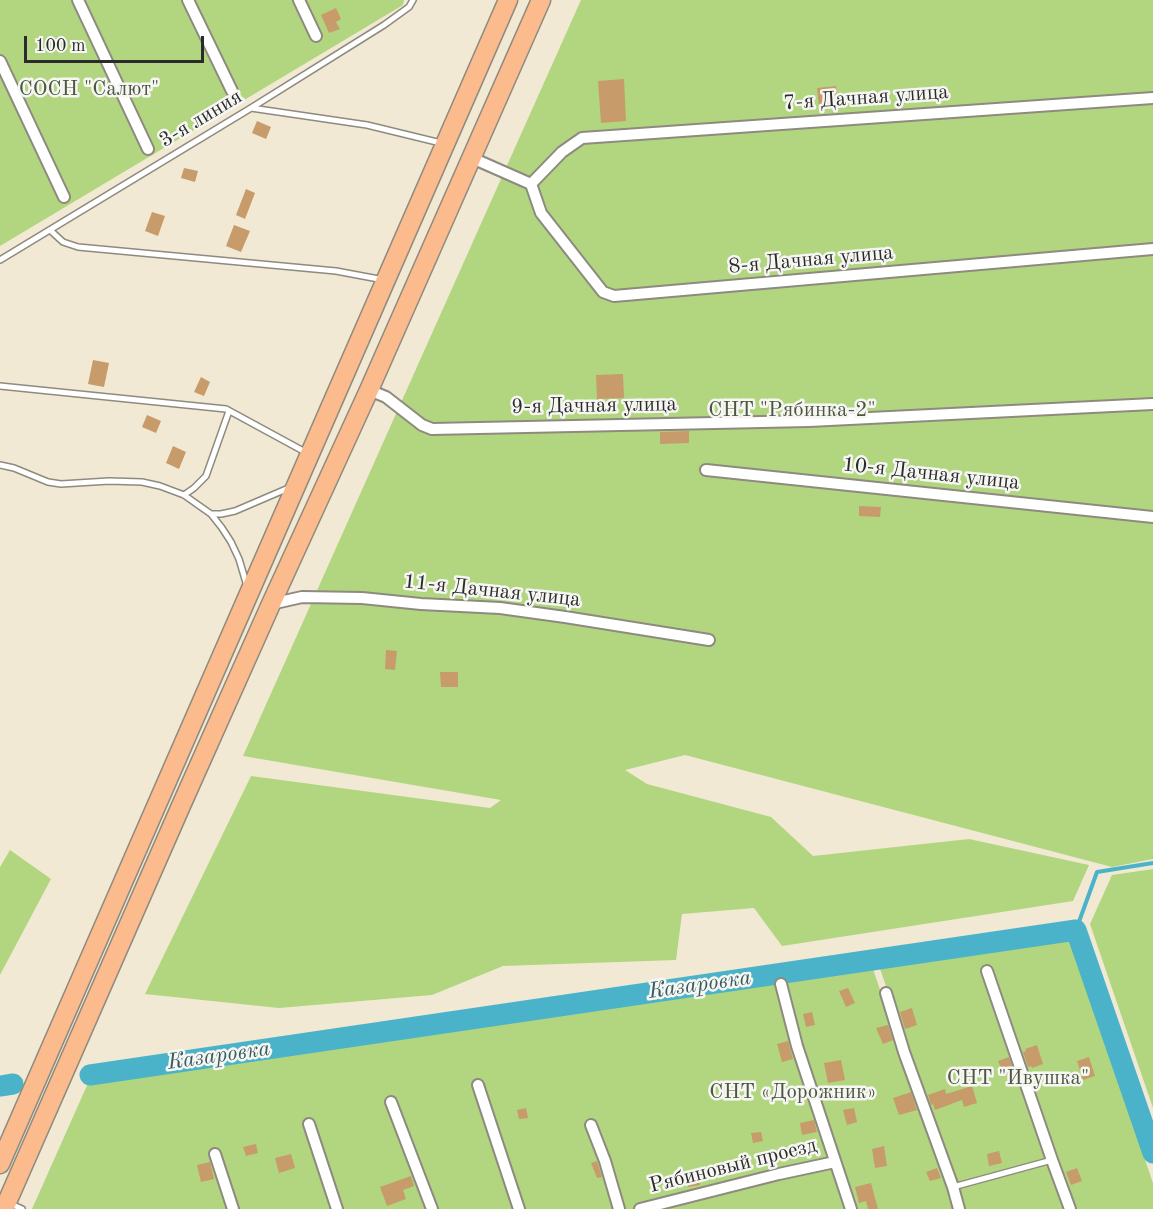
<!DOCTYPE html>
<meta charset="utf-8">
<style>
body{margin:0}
#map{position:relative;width:1153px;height:1209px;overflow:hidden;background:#f1e9d3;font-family:"Old Standard TT",serif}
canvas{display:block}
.scale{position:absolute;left:24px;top:36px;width:180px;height:27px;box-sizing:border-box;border:3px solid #2b2b2b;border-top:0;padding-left:8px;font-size:18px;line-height:21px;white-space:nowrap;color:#2b2b2b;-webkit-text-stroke:4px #f6f6f2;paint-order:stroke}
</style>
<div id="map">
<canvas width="1153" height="1209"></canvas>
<div class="scale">100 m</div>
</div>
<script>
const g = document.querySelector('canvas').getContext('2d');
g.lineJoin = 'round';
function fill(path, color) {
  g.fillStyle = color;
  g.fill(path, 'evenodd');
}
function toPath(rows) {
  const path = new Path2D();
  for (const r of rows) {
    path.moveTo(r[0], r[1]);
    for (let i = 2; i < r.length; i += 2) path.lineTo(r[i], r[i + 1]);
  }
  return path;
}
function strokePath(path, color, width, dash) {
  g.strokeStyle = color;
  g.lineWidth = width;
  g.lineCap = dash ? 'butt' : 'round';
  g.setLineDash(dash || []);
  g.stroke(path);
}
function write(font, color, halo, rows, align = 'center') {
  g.font = font + ' "Old Standard TT",serif';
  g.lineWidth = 5;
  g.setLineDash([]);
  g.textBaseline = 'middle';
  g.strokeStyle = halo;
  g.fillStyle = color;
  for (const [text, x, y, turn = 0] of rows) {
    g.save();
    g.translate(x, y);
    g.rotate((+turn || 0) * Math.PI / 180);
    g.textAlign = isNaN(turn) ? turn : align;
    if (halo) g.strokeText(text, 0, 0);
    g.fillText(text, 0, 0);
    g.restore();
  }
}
fill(toPath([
 [0,0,404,0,403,5,0,246],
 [581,0,1153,0,1153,859,1112,867,685,755,625,770,647,784,771,817,813,856,969,839,1089,865,1073,901,782,946,754,908,682,914,676,960,503,966,432,995,279,1008,145,994,251,776,490,808,501,800,243,756],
 [10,850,51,879,0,975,0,867],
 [1153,869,1153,1108,1090,924,1112,875],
 [1068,935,1153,1183,1153,1209,963,1209,878,963],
 [871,963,954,1209,32,1209,89,1081]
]), '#b1d67f');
strokePath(toPath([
 [1076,930,1097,872,1153,863]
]), '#4bb3c9', 4);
strokePath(toPath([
 [90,1075,1076,930,1153,1153],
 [0,1086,13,1084]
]), '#4bb3c9', 21);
fill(toPath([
 [336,8,341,19,336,22,340,29,329,33,321,15],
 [624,79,626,121,601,123,598,81],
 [836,86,838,105,819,107,817,88],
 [257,121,271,127,266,139,252,133],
 [184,168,198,171,195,182,181,178],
 [246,189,255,193,245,219,236,215],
 [152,212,165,216,158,236,145,231],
 [234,225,250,231,241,252,226,246],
 [93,360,109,363,104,387,88,384],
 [623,374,624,398,597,399,596,375],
 [201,377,210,382,204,396,194,392],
 [147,415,161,421,156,433,142,427],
 [689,431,689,443,660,444,660,432],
 [173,446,186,452,179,469,166,463],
 [859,506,881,507,880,517,859,516],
 [386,650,397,651,395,670,385,669],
 [440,672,458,672,458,687,441,687],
 [848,988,855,1003,846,1007,839,991],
 [912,1008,917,1025,905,1029,900,1012],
 [812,1012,815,1025,806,1027,803,1014],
 [888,1025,893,1040,883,1044,876,1028],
 [788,1041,793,1059,782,1062,777,1044],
 [1037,1045,1043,1064,1032,1068,1031,1066,1028,1067,1023,1052,1026,1051,1025,1049],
 [1009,1057,1014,1072,1004,1076,998,1061],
 [1089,1057,1095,1076,1083,1080,1077,1061],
 [841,1060,845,1080,828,1083,824,1063],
 [972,1086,977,1103,964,1107,962,1100,935,1110,933,1104,931,1105,928,1095,945,1089,946,1094],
 [911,1092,917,1110,899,1115,893,1098],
 [526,1108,528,1118,519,1119,517,1110],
 [854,1108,857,1122,847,1125,843,1110],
 [814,1120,817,1132,802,1135,800,1123],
 [761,1132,763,1141,753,1143,751,1133],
 [256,1144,258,1153,246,1156,243,1147],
 [884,1146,887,1166,875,1168,872,1149],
 [999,1151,1002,1163,989,1166,987,1154],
 [291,1154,295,1168,279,1173,275,1158],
 [597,1161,602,1177,597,1178,591,1163],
 [210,1162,214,1179,201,1182,197,1165],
 [937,1168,941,1178,930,1181,926,1172],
 [1077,1168,1082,1181,1071,1185,1066,1172],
 [699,1174,700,1185,688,1187,686,1176],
 [411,1176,414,1186,403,1190,406,1199,387,1206,380,1187],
 [871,1183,878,1209,868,1209,866,1201,859,1203,855,1187]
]), '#c89b6b');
const lane = toPath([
 [251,108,367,125,441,143],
 [50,230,63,242,78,247,336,271,384,280],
 [0,260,251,108,384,25,409,7,413,0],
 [0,386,226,409,307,453],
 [0,465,14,468,48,482,61,484,109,481,142,482,160,486,184,495,211,514,222,528,231,542,239,559,247,586],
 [184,495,194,488,206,476,229,411],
 [211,514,221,514,235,511,291,487],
 [953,1187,1052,1160],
 [11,1204,22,1209]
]);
const street = toPath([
 [78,0,148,149],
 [188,0,232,91],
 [299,0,316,36],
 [0,61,64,197],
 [472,158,531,184],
 [531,184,541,213,603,292,614,296,1153,249],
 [531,184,562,152,582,138,1153,98],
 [369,390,386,397,422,425,432,429,809,421,1153,404],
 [706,470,1153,517],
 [271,604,302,597,362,598,421,604,500,608,565,617,709,640],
 [987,971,1052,1160,1070,1209],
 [781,984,797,1046,851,1209],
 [886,993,904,1052,953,1187,959,1209],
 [478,1085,519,1209],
 [391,1102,432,1209],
 [309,1124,337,1209],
 [591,1125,605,1161,619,1209],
 [215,1154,233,1209],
 [640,1209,779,1174,835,1162]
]);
const highway = toPath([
 [0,1164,508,0],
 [4,1209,180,808,271,604,369,390,541,0]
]);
strokePath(lane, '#8e8a7f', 8);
strokePath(street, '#8e8a7f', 14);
strokePath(highway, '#8e8a7f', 21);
strokePath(lane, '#fff', 5);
strokePath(street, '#fff', 10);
strokePath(highway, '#fbbb8d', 18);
write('21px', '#4c5640', '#f6f6f2', [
 ["СОСН \"Салют\"",89,89],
 ["СНТ \"Рябинка-2\"",792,410],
 ["СНТ \"Ивушка\"",1018,1078],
 ["СНТ «Дорожник»",793,1092]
]);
write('21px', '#2b2b2b', '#f6f6f2', [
 ["7-я Дачная улица",866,98,-4],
 ["3-я линия",201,119,-31],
 ["8-я Дачная улица",811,260,-5],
 ["9-я Дачная улица",594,406,-1],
 ["10-я Дачная улица",931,474,6],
 ["11-я Дачная улица",492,591,6],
 ["Рябиновый проезд",733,1166,-14]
]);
write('italic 22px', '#365b62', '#f6f6f2', [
 ["Казаровка",700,985,-8],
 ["Казаровка",219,1056,-8]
]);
</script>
